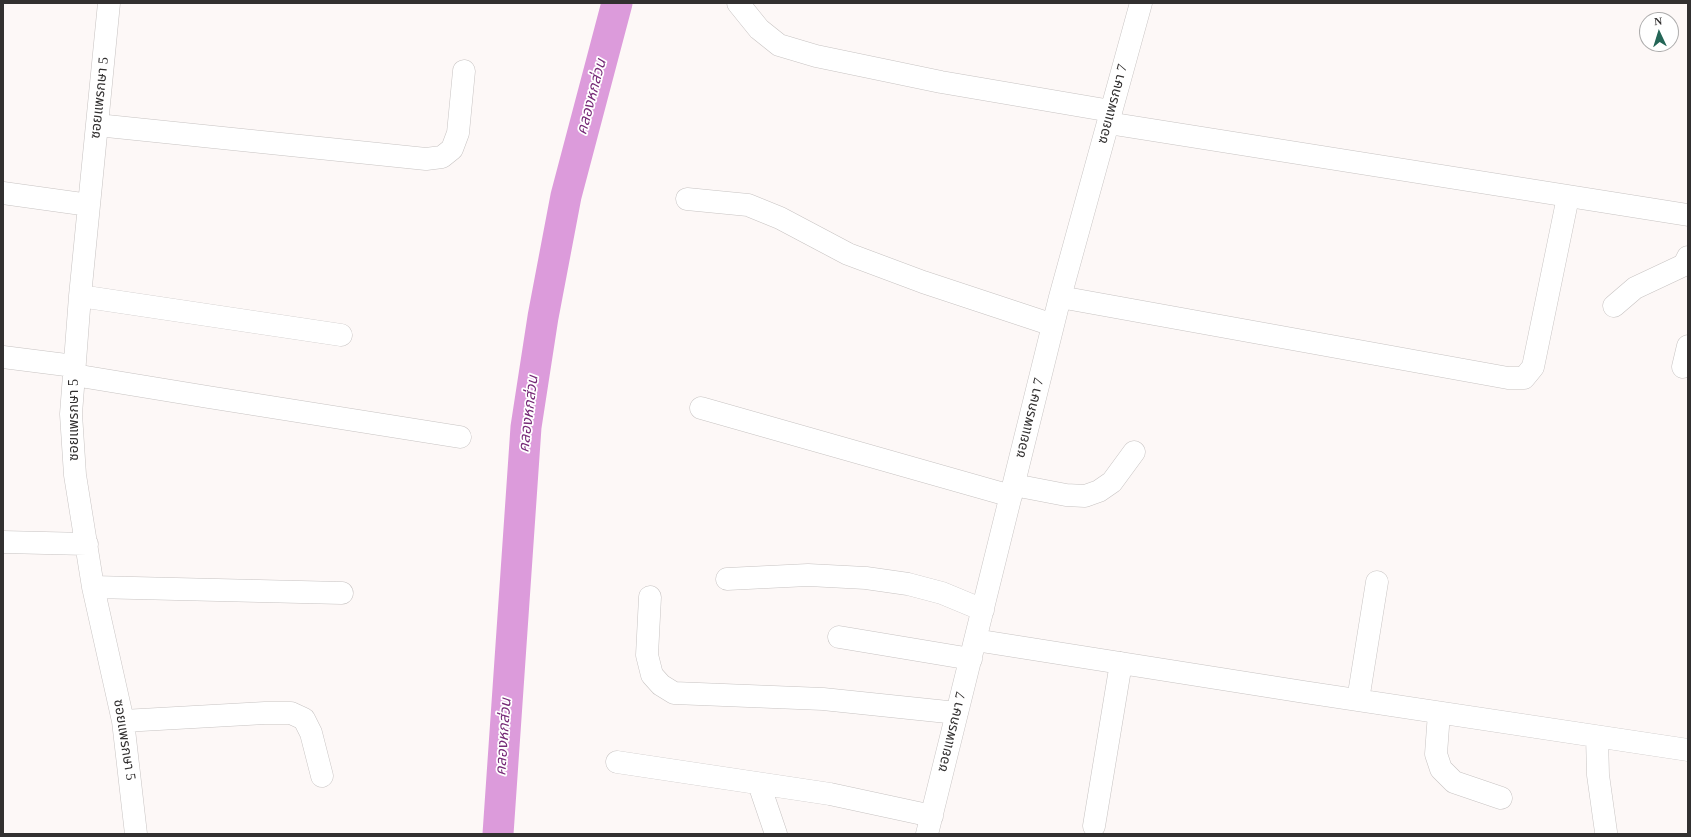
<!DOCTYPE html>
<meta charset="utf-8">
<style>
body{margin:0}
#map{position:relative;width:1691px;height:837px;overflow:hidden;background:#fdf8f7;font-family:"Times New Roman",serif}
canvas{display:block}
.frame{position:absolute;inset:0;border:4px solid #323030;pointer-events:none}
.north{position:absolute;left:1639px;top:12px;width:40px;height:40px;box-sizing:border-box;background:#fff;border:1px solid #adacac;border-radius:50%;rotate:356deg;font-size:11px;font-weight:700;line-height:16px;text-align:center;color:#323030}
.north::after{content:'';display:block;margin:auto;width:14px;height:18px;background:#246657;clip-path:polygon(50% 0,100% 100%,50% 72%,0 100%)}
</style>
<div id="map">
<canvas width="1691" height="837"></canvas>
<div class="frame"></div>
<div class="north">N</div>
</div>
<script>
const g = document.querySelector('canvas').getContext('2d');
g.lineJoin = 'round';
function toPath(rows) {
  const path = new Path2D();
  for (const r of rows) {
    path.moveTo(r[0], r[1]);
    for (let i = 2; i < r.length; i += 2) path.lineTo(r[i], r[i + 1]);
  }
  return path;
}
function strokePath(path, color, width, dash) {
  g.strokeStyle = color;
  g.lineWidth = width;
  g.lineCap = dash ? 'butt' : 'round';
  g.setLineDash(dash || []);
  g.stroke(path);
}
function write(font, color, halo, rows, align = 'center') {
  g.font = font + ' "Times New Roman","Noto Sans Thai",serif';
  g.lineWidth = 3.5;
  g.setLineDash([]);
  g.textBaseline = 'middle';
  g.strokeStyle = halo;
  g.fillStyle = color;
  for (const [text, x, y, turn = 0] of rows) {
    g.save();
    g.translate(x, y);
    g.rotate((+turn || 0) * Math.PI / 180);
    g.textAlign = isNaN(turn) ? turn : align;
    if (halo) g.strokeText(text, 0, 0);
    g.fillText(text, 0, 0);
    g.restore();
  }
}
strokePath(toPath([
 [498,834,526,427,543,317,566,196,617,3]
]), '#dc9bdb', 31);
const minor = toPath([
 [109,3,80,296,71,414,75,475,93,587,123,721,136,834],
 [738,3,759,29,779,45,816,56,941,82,1111,111],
 [1108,123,1688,215],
 [97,125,426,159,442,157,452,149,458,133,464,71],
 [3,193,89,205],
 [687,199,748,205,780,218,848,254,923,282,1053,325],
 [80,296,341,335],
 [1060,297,1508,378,1524,378,1533,367,1568,197],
 [1614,306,1635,288,1684,265,1688,257],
 [3,357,74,366],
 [1683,367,1688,346],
 [74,375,208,397,460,437],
 [701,408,1011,496],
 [1014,485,1066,495,1085,496,1099,491,1112,482,1134,452],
 [3,542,87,544],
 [727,579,808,575,866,578,908,584,942,593,983,610],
 [93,587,342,593],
 [650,597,647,655,652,675,661,685,674,693,823,699,957,713],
 [839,637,971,659],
 [975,640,1304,692,1688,750],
 [1358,700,1377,582],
 [1439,713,1436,754,1441,769,1454,782,1501,798],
 [123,721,265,713,291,713,304,719,311,733,322,776],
 [1597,737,1598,775,1606,832],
 [617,762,830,794,932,816],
 [759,784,776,834],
 [1094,826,1121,663],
 [927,834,1060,297,1141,3]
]);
strokePath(minor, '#c7c3c2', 23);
strokePath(minor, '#fff', 22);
write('14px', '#323030', '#fff', [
 ["ซอยแพรกษา 5",100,98,-84],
 ["ซอยแพรกษา 7",1113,104,-75],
 ["ซอยแพรกษา 7",1030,418,-76],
 ["ซอยแพรกษา 5",74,420,-90],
 ["ซอยแพรกษา 7",952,732,-76],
 ["ซอยแพรกษา 5",124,740,81]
]);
write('italic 15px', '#762a77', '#fff', [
 ["คลองหกส่วน",592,97,-75],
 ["คลองหกส่วน",529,414,-83],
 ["คลองหกส่วน",504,737,-86]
]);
</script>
